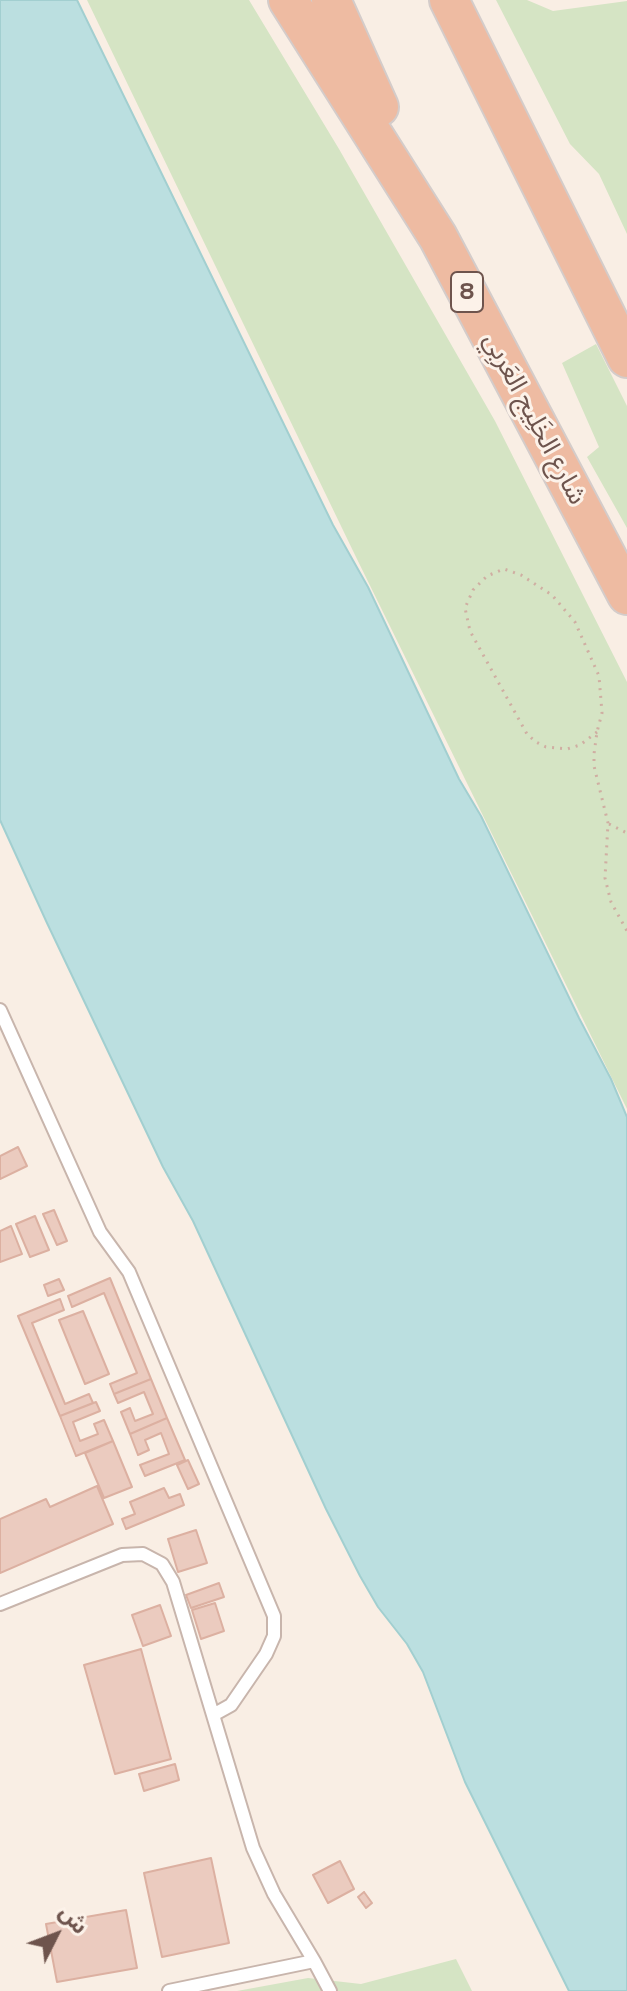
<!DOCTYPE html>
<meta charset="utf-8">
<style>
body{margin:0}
#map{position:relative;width:627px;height:1991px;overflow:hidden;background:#f9eee4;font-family:"Space Grotesk","Noto Sans Arabic",sans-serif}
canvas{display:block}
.north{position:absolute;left:16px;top:1895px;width:80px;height:80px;-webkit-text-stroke:6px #fcf2e9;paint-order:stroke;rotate:48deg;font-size:22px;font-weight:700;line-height:32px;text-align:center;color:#6e544d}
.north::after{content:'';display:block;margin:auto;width:28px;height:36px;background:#6e544d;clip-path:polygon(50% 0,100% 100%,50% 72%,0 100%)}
</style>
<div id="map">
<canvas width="627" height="1991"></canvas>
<div class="north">ش</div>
</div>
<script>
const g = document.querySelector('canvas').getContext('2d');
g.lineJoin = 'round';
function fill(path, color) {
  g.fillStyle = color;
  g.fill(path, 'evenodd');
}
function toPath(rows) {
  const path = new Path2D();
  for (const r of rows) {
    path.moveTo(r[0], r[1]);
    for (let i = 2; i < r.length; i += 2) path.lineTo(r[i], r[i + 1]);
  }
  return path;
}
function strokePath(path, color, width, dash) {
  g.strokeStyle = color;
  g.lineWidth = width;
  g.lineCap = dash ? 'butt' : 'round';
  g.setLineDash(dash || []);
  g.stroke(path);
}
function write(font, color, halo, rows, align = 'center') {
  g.font = font + ' "Space Grotesk","Noto Sans Arabic",sans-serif';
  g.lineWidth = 6;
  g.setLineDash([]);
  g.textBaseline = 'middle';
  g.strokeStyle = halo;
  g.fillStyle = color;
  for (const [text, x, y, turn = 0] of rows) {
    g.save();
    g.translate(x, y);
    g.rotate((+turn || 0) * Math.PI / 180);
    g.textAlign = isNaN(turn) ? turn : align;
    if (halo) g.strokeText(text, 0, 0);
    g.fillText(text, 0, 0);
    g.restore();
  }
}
fill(toPath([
 [87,0,249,0,339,149,495,421,627,682,627,1109,355,555],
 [496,0,527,0,553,11,627,1,627,234,599,174,570,144],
 [596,344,627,406,627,528,587,457,599,447,562,363],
 [456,1959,472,1991,237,1991,308,1978,361,1984]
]), '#d5e4c4');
const water = toPath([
 [0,0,77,0,333,525,368,587,459,779,481,816,579,1018,611,1079,627,1117,627,1991,569,1991,465,1782,423,1672,407,1644,378,1607,360,1576,326,1509,193,1221,163,1167,47,923,0,820,0,0]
]);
fill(water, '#bbdfe0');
strokePath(water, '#a2cfd0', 2);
const building = toPath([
 [18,1147,27,1166,0,1179,0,1156,18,1147],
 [54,1210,67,1241,57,1245,43,1214,54,1210],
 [35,1216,49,1250,30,1257,16,1224,35,1216],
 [11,1226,22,1254,0,1262,0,1231,11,1226],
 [110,1278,151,1379,114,1394,110,1384,137,1373,104,1293,72,1307,68,1296,110,1278],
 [59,1279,64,1290,48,1296,44,1285,59,1279],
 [60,1299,64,1310,32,1323,65,1404,89,1394,93,1403,60,1416,18,1316,60,1299],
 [83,1311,109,1374,85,1384,59,1320,83,1311],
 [151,1379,167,1418,130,1434,121,1412,130,1408,135,1421,153,1414,144,1392,118,1403,114,1394,151,1379],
 [96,1402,100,1411,73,1422,80,1441,98,1434,94,1424,104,1420,113,1441,76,1456,60,1416,96,1402],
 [167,1418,185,1460,145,1476,140,1465,169,1454,161,1433,145,1440,149,1450,138,1455,130,1434,167,1418],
 [113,1441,132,1487,104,1498,85,1453,113,1441],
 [188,1460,199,1484,188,1489,177,1465,188,1460],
 [97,1486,113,1524,0,1573,0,1519,46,1499,50,1507,97,1486],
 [164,1488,169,1498,180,1494,184,1505,126,1529,122,1519,135,1514,130,1502,164,1488],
 [196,1530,207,1563,178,1572,168,1539,196,1530],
 [219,1583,224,1597,191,1608,186,1595,219,1583],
 [215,1603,224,1631,201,1639,192,1610,215,1603],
 [160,1605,171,1636,143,1646,132,1615,160,1605],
 [141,1649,171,1759,115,1774,84,1665,141,1649],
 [175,1764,179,1780,144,1791,139,1774,175,1764],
 [211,1858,229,1943,162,1957,144,1873,211,1858],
 [340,1861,354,1889,328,1903,313,1875,340,1861],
 [364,1892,372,1903,366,1908,358,1897,364,1892],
 [126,1910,137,1968,57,1982,46,1924,126,1910]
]);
fill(building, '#ebcbbf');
strokePath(building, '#dcb0a1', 2);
const service = toPath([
 [0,1010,100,1232,129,1272,274,1616,274,1636,266,1654,231,1705,213,1715],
 [0,1604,122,1555,143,1554,162,1564,173,1582,253,1848,274,1894,314,1961,330,1991],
 [169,1991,314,1961]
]);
const trunk = toPath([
 [288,0,438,237,627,595],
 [331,0,379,107],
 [449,0,627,358]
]);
strokePath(service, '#c8b5ac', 16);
strokePath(trunk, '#d4ccca', 42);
strokePath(toPath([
 [597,732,580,745,567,749,546,747,536,742,527,734,470,631,465,608,473,590,487,576,504,569,521,575,552,595,575,622,599,676,602,713,597,732,594,754,594,766,608,823,605,878,611,902,627,931],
 [609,824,627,833]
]), '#cfaea2', 3, [2, 6]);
strokePath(service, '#fff', 12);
strokePath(trunk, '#eebba2', 38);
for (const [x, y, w] of [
 [467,292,32]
]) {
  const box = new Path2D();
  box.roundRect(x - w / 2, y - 20, w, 40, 6);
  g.fillStyle = '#fcf2e9';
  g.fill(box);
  strokePath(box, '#6e544d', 2);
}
write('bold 24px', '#6e544d', null, [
 ["8",467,292]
]);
write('26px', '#6e544d', '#fcf2e9', [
 ["شارع الخَلِيج العَربِي",534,419,62]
]);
</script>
